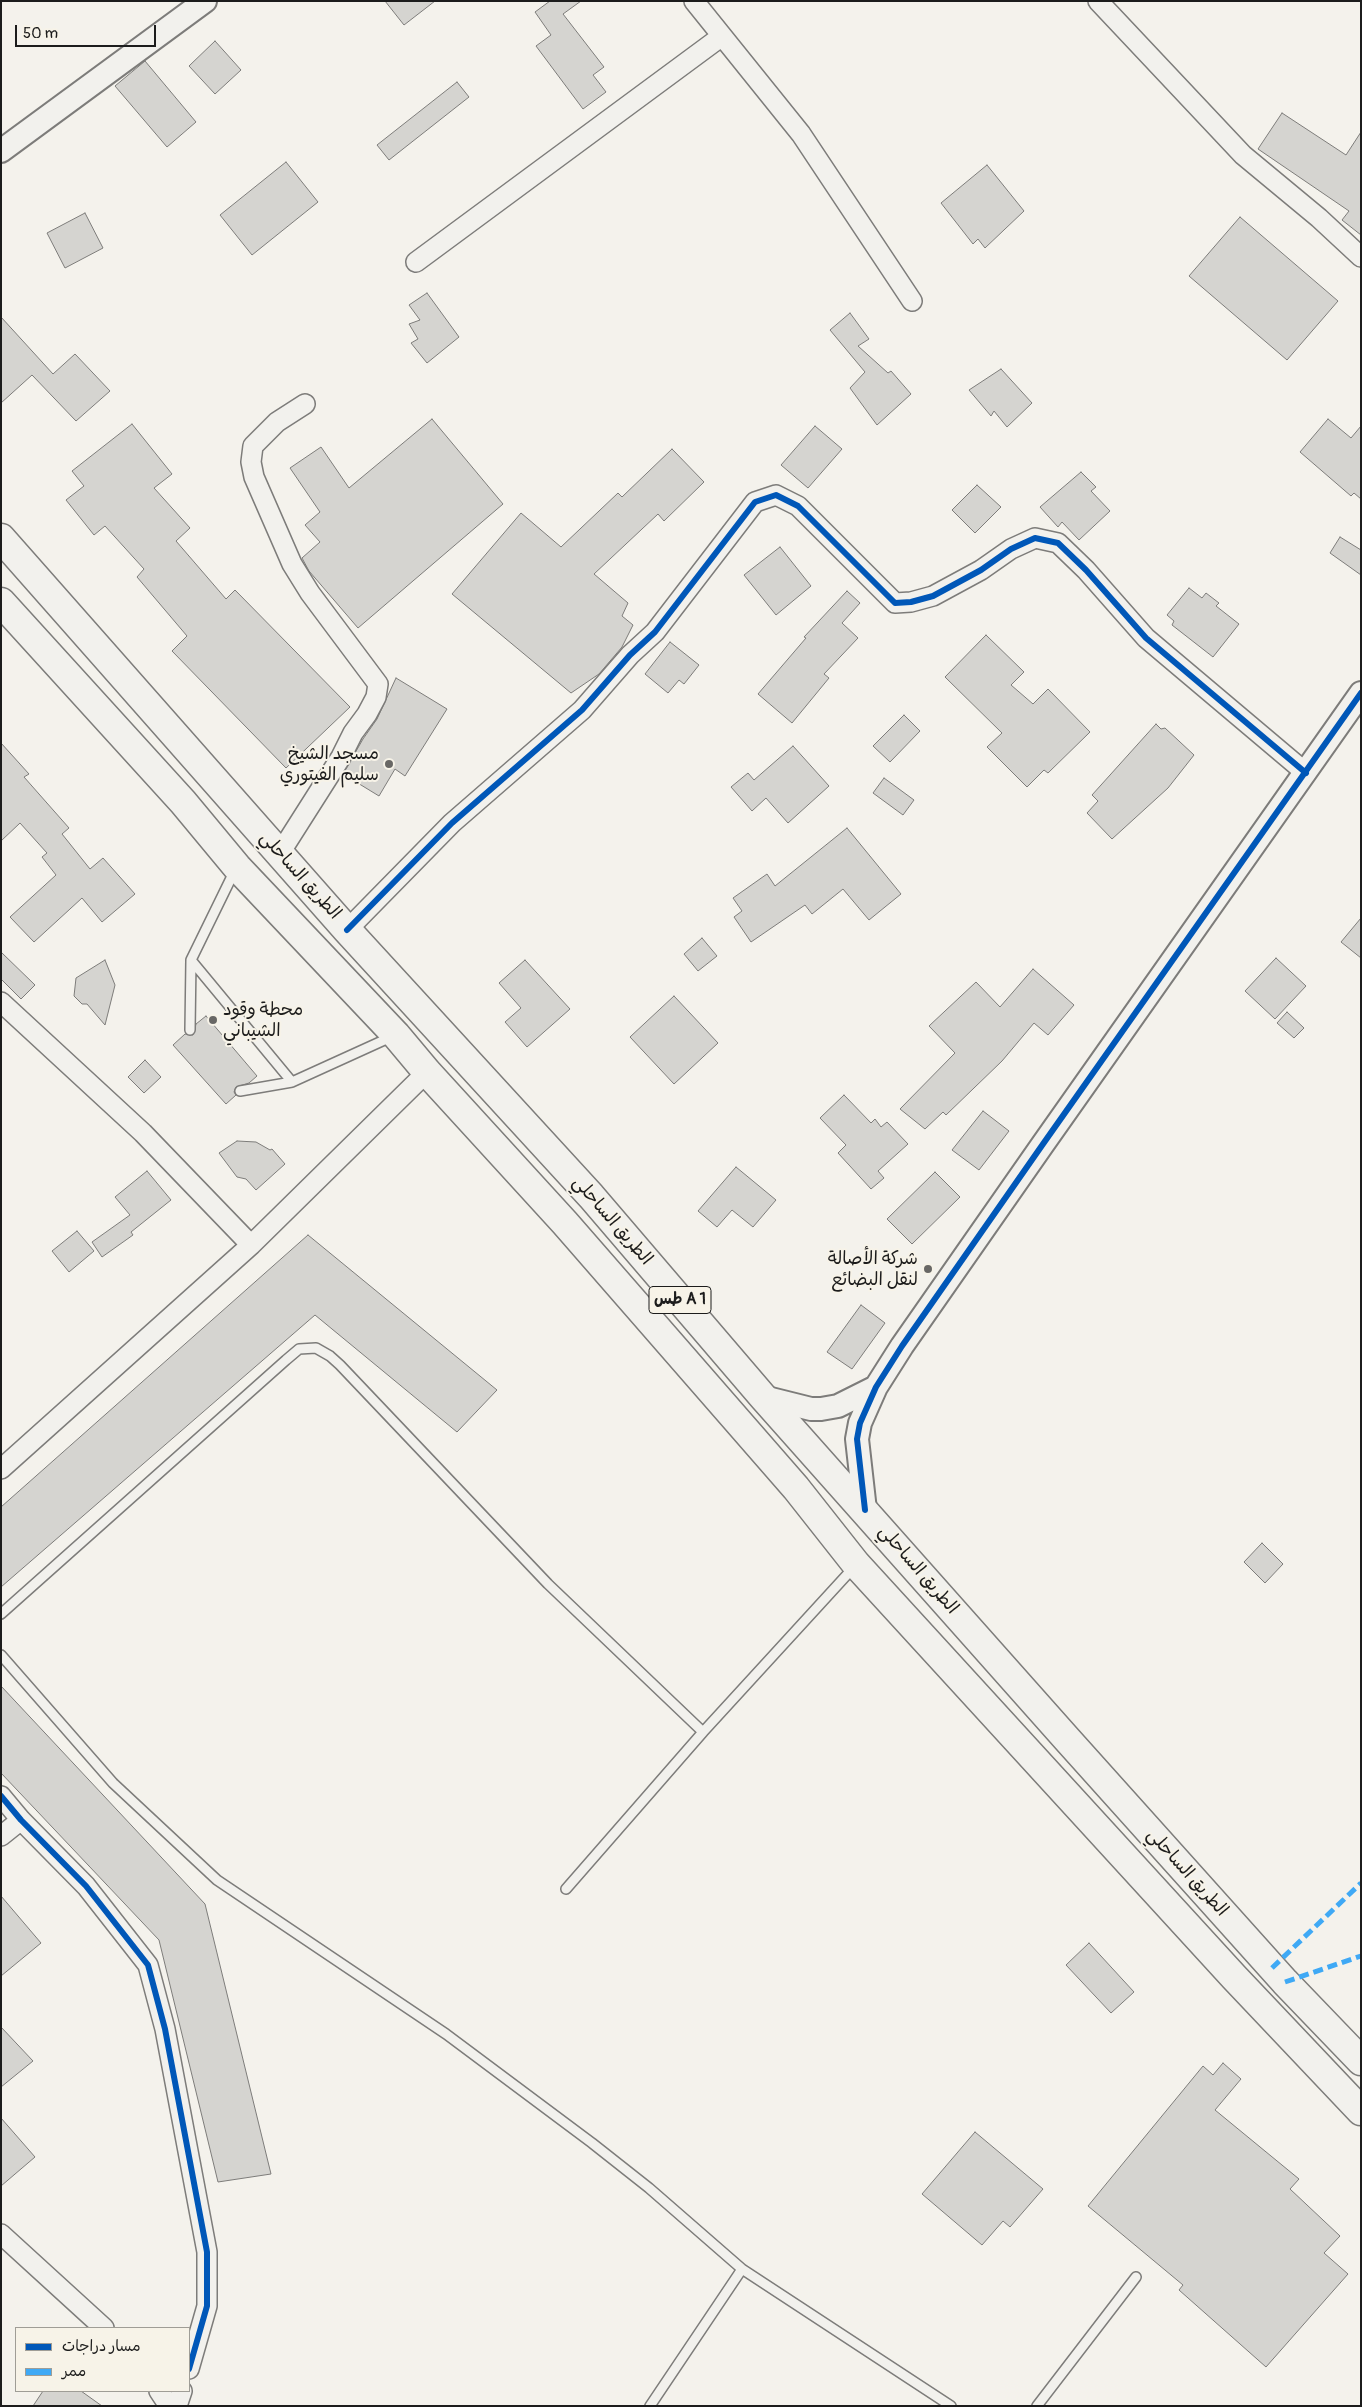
<!DOCTYPE html>
<meta charset="utf-8">
<style>
body{margin:0}
#map{position:relative;width:1362px;height:2407px;overflow:hidden;background:#f4f2ec;font-family:Pangolin,"Playpen Sans Arabic",sans-serif}
canvas{display:block}
.frame{position:absolute;inset:0;border:2px solid #1c1c1c;pointer-events:none}
.legend{position:absolute;left:15px;top:2327px;width:175px;height:65px;box-sizing:border-box;background:#f7f3e8;border:1px solid #9f9d96;margin:0;padding:6px 9px;list-style:none;font-size:15px;color:#1c1c1c}
.legend li{display:flex;align-items:center;gap:10px;height:25px}
.legend b{width:25px;border:1px solid #9f9d96}
.scale{position:absolute;left:15px;top:25px;width:141px;height:22px;box-sizing:border-box;border:2px solid #1c1c1c;border-top:0;padding-left:6px;font-size:15px;line-height:18px;white-space:nowrap;color:#1c1c1c;-webkit-text-stroke:4px #f7f3e8;paint-order:stroke}
</style>
<div id="map">
<canvas width="1362" height="2407"></canvas>
<div class="frame"></div>
<ul class="legend">
<li><b style="height:6px;background:#0057b8"></b>مسار دراجات</li>
<li><b style="height:6px;background:#3fa9f5"></b>ممر</li>
</ul>
<div class="scale">50 m</div>
</div>
<script>
const g = document.querySelector('canvas').getContext('2d');
g.lineJoin = 'round';
function fill(path, color) {
  g.fillStyle = color;
  g.fill(path, 'evenodd');
}
function toPath(rows) {
  const path = new Path2D();
  for (const r of rows) {
    path.moveTo(r[0], r[1]);
    for (let i = 2; i < r.length; i += 2) path.lineTo(r[i], r[i + 1]);
  }
  return path;
}
function strokePath(path, color, width, dash) {
  g.strokeStyle = color;
  g.lineWidth = width;
  g.lineCap = dash ? 'butt' : 'round';
  g.setLineDash(dash || []);
  g.stroke(path);
}
function write(font, color, halo, rows, align = 'center') {
  g.font = font + ' Pangolin,"Playpen Sans Arabic",sans-serif';
  g.lineWidth = 4;
  g.setLineDash([]);
  g.textBaseline = 'middle';
  g.strokeStyle = halo;
  g.fillStyle = color;
  for (const [text, x, y, turn = 0] of rows) {
    g.save();
    g.translate(x, y);
    g.rotate((+turn || 0) * Math.PI / 180);
    g.textAlign = isNaN(turn) ? turn : align;
    if (halo) g.strokeText(text, 0, 0);
    g.fillText(text, 0, 0);
    g.restore();
  }
}
const building = toPath([
 [385,1,435,1,404,25,385,1],
 [550,1,581,1,563,14,604,67,593,75,606,92,583,109,536,46,551,35,535,12,550,1],
 [215,41,241,70,215,94,189,66,215,41],
 [145,61,196,122,167,147,115,86,145,61],
 [457,82,469,97,389,160,377,145,457,82],
 [1282,113,1346,155,1361,132,1361,235,1342,220,1349,211,1258,149,1282,113],
 [286,162,318,202,252,255,220,215,286,162],
 [987,165,1024,211,985,248,978,239,973,244,941,203,987,165],
 [85,213,103,248,65,268,47,233,85,213],
 [1240,217,1338,301,1287,360,1189,276,1240,217],
 [427,293,459,337,427,363,411,343,418,339,409,324,420,320,409,305,427,293],
 [850,313,869,339,858,346,888,373,891,371,911,394,877,425,850,388,865,372,830,330,850,313],
 [1,317,53,374,75,354,110,391,76,421,32,375,1,403,1,317],
 [1001,369,1032,403,1007,427,994,411,991,416,969,390,1001,369],
 [432,419,503,504,358,628,309,571,302,558,320,542,305,525,320,512,290,468,321,447,349,488,432,419],
 [1328,419,1351,438,1361,426,1361,499,1354,493,1351,496,1300,452,1328,419],
 [132,424,172,474,154,488,190,528,176,541,226,599,235,590,350,707,286,768,172,651,187,636,137,577,144,569,105,526,94,535,66,500,84,486,72,471,132,424],
 [815,426,842,449,808,488,781,465,815,426],
 [672,449,704,482,664,521,658,514,594,574,628,603,622,616,633,625,622,647,599,674,571,693,452,594,521,513,561,547,618,493,622,497,672,449],
 [1081,472,1096,487,1091,491,1110,511,1079,540,1062,522,1058,527,1040,507,1081,472],
 [977,485,1001,507,975,533,952,510,977,485],
 [1340,537,1361,550,1361,575,1330,553,1340,537],
 [780,547,811,586,776,615,744,575,780,547],
 [1189,588,1202,598,1206,593,1219,603,1216,606,1239,624,1213,657,1172,625,1174,621,1167,615,1189,588],
 [847,591,860,603,842,623,858,638,824,674,829,678,792,723,758,694,806,638,804,637,847,591],
 [986,635,1024,672,1011,685,1033,704,1048,689,1090,732,1048,773,1044,770,1027,787,987,747,1002,733,945,677,986,635],
 [670,642,699,665,684,684,679,680,668,693,645,674,670,642],
 [396,678,447,709,405,776,395,769,379,796,343,774,363,739,377,719,396,678],
 [904,715,920,731,890,762,873,746,904,715],
 [1156,724,1161,729,1165,728,1194,755,1168,788,1112,839,1087,813,1098,801,1092,795,1156,724],
 [1,743,29,774,24,777,69,828,62,834,90,869,103,858,135,894,102,922,82,898,34,942,10,917,56,875,42,857,47,853,20,823,1,841,1,743],
 [793,746,829,786,788,823,766,798,752,811,731,787,748,773,754,780,793,746],
 [884,778,914,800,903,815,873,793,884,778],
 [847,828,901,894,869,920,843,889,812,914,805,905,751,942,734,917,742,911,733,898,767,874,775,886,847,828],
 [1361,918,1361,958,1341,942,1361,918],
 [702,938,717,956,698,971,684,954,702,938],
 [1,952,35,985,21,999,1,979,1,952],
 [1276,958,1306,986,1275,1019,1245,991,1276,958],
 [105,960,115,985,105,1025,87,1004,82,1004,74,996,76,978,105,960],
 [525,960,570,1009,527,1047,505,1022,521,1008,499,983,525,960],
 [1033,969,1074,1005,1048,1035,1034,1023,1002,1061,946,1115,943,1112,925,1129,900,1109,955,1053,929,1026,976,982,1000,1007,1033,969],
 [674,996,718,1043,674,1084,630,1037,674,996],
 [1287,1012,1304,1028,1294,1038,1277,1023,1287,1012],
 [206,1016,257,1076,249,1083,236,1087,234,1092,236,1095,226,1104,173,1045,185,1034,193,1035,196,1024,206,1016],
 [145,1060,161,1077,144,1093,128,1077,145,1060],
 [844,1095,871,1123,875,1119,881,1127,887,1122,908,1144,878,1171,884,1178,871,1189,838,1153,846,1145,820,1118,844,1095],
 [983,1111,1009,1131,979,1170,952,1150,983,1111],
 [237,1141,256,1142,270,1150,272,1149,285,1164,256,1190,246,1179,237,1177,219,1153,237,1141],
 [736,1167,776,1200,753,1227,732,1210,717,1227,698,1211,736,1167],
 [147,1171,171,1200,131,1232,133,1235,102,1257,92,1242,130,1215,115,1197,147,1171],
 [935,1172,960,1197,912,1244,887,1219,935,1172],
 [77,1231,94,1251,69,1272,52,1251,77,1231],
 [308,1235,497,1390,457,1432,315,1315,1,1587,1,1507,308,1235],
 [861,1305,885,1323,852,1369,827,1352,861,1305],
 [1262,1543,1283,1564,1265,1583,1244,1562,1262,1543],
 [1,1686,205,1904,271,2174,218,2182,159,1940,1,1773,1,1686],
 [1,1896,41,1943,1,1976,1,1896],
 [1089,1943,1134,1992,1111,2013,1066,1965,1089,1943],
 [1,2027,33,2061,1,2087,1,2027],
 [1223,2063,1241,2079,1215,2110,1299,2179,1290,2189,1340,2236,1324,2253,1348,2274,1266,2367,1179,2290,1183,2285,1088,2206,1203,2066,1213,2075,1223,2063],
 [1,2118,35,2157,1,2186,1,2118],
 [975,2132,1043,2189,1010,2227,1003,2221,982,2245,922,2194,975,2132],
 [43,2391,81,2391,102,2406,33,2406,43,2391]
]);
fill(building, '#d5d4d0');
strokePath(building, '#7d7c7a', 1);
const service = toPath([
 [191,960,292,1082],
 [190,1030,191,960,235,870],
 [240,1091,292,1082,391,1037],
 [1,1614,286,1360,299,1349,316,1348,330,1356,340,1365,548,1584,703,1732,566,1889],
 [1,1655,113,1783,217,1880,446,2034,592,2143,649,2188,742,2269,951,2406],
 [703,1732,855,1566],
 [650,2406,742,2269],
 [1037,2406,1136,2277]
]);
const minor = toPath([
 [694,1,801,134,912,301],
 [1098,1,1243,155,1319,218,1361,257],
 [416,262,722,36],
 [280,853,341,757,353,733,367,714,376,697,378,684,310,593,292,564,254,477,251,462,253,446,277,422,305,404],
 [347,930,452,823,582,710,630,655,655,632,755,502,776,495,798,506,895,603,911,602,933,596,981,570,1011,549,1035,538,1058,543,1086,570,1146,638,1306,773],
 [1,1002,143,1133,251,1245],
 [1,1469,251,1245,427,1072],
 [1,1796,21,1820,86,1886,148,1965,165,2029,207,2252,207,2306,189,2369],
 [1,1836,21,1820],
 [1,2234,104,2328],
 [159,2391,169,2406],
 [177,2406,182,2391]
]);
const tertiary = toPath([
 [1,151,205,1],
 [763,1397,811,1409,821,1409,838,1406,876,1387],
 [865,1510,857,1439,860,1423,876,1387,902,1346,1043,1144,1361,693]
]);
const trunk = toPath([
 [1,538,347,930,591,1196,763,1397,1066,1738,1285,1982,1361,2061],
 [1,602,183,802,237,867,396,1035,427,1072,565,1223,796,1488,856,1564,1234,1977,1361,2111]
]);
strokePath(service, '#7d7c7a', 12);
strokePath(minor, '#7d7c7a', 22);
strokePath(tertiary, '#7d7c7a', 26);
strokePath(trunk, '#7d7c7a', 31);
strokePath(service, '#f2f1ed', 9);
strokePath(minor, '#f2f1ed', 19);
strokePath(tertiary, '#f2f1ed', 22);
strokePath(trunk, '#f2f1ed', 28);
strokePath(toPath([
 [1272,1968,1361,1883],
 [1285,1982,1361,1956]
]), '#3fa9f5', 5, [10, 5]);
strokePath(toPath([
 [347,930,452,823,582,710,630,655,655,632,755,502,776,495,798,506,895,603,911,602,933,596,981,570,1011,549,1035,538,1058,543,1086,570,1146,638,1306,773],
 [865,1510,857,1439,860,1423,876,1387,902,1346,1043,1144,1361,693],
 [1,1796,21,1820,86,1886,148,1965,165,2029,207,2252,207,2306,189,2369]
]), '#0057b8', 6);
for (const [x, y, r, color] of [
 [389,764,5,"#686765"],
 [213,1020,5,"#686765"],
 [928,1269,5,"#686765"]
]) {
  const dot = new Path2D();
  dot.arc(x, y, r, 0, 2 * Math.PI);
  g.fillStyle = color;
  g.fill(dot);
  strokePath(dot, '#f7f3e8', 2);
}
for (const [x, y, w] of [
 [680,1300,62]
]) {
  const box = new Path2D();
  box.roundRect(x - w / 2, y - 13.5, w, 27, 4);
  g.fillStyle = '#f7f3e8';
  g.fill(box);
  strokePath(box, '#1c1c1c', 1);
}
write('bold 16px', '#1c1c1c', null, [
 ["طس A 1",680,1300]
]);
write('18px', '#1c1c1c', '#f7f3e8', [
 ["مسجد الشيخ",379,754],
 ["سليم الفيتوري",379,775],
 ["محطة وقود",223,1010,"left"],
 ["الشيباني",223,1031,"left"],
 ["شركة الأصالة",918,1259],
 ["لنقل البضائع",918,1280]
], 'right');
write('18px', '#1c1c1c', '#f7f3e8', [
 ["الطريق الساحلي",300,876,48],
 ["الطريق الساحلي",612,1221,49],
 ["الطريق الساحلي",918,1570,49],
 ["الطريق الساحلي",1187,1873,48]
]);
</script>
